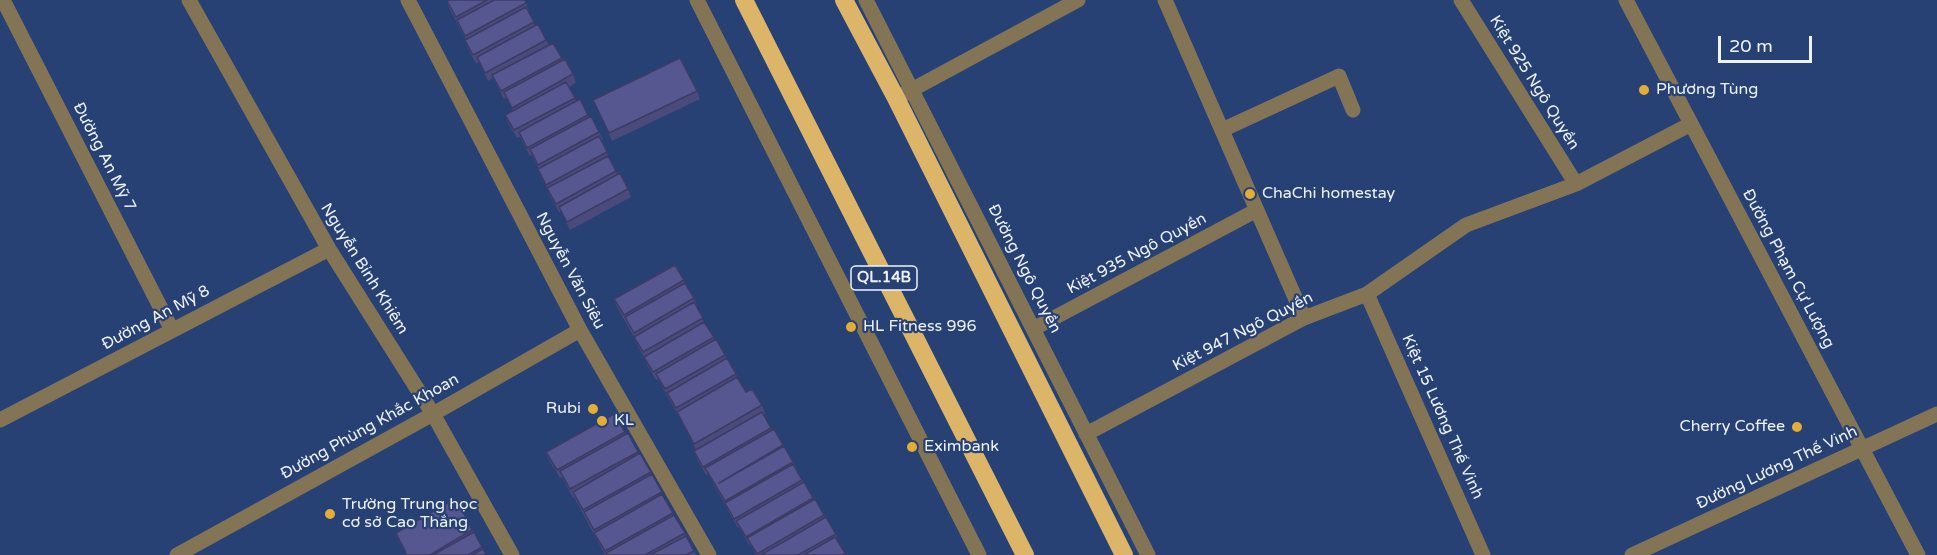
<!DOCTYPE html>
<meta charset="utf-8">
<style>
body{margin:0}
#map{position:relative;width:1937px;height:555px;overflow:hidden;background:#274175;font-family:"Varela Round",sans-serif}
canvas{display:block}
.scale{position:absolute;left:1718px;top:36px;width:94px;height:27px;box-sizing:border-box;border:3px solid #eff3f9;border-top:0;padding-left:8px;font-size:18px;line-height:21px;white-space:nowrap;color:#eff3f9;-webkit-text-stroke:4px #274175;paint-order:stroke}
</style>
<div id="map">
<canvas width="1937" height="555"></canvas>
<div class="scale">20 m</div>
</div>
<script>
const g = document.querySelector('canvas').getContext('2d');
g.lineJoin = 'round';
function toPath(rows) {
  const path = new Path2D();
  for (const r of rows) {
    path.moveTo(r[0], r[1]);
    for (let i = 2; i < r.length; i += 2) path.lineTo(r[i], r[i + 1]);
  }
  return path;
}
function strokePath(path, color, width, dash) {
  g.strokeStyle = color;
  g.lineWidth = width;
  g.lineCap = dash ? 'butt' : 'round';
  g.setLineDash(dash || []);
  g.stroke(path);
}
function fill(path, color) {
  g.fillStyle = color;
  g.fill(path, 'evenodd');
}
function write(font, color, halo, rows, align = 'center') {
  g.font = font + ' "Varela Round",sans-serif';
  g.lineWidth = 4.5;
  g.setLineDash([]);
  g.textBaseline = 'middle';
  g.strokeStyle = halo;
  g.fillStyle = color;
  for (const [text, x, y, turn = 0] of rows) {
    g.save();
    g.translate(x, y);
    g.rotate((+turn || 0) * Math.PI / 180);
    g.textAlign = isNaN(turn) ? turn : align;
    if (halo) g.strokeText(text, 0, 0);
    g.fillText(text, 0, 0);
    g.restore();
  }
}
strokePath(toPath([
 [3,0,172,330],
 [189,0,329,249,433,414,512,555],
 [408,0,580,330,709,555],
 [697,0,979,555],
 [866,0,1148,555],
 [1165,0,1304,318],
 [1461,0,1576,184],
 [1626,0,1918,555],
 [904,94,1078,0],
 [1222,130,1339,76,1353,110],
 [1367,294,1483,555],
 [1033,329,1257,210],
 [0,420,329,249],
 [1086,434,1304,318,1367,294,1466,225,1576,184,1691,124],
 [177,555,433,414,580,330],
 [1632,555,1937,414]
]), '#847456', 15);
strokePath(toPath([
 [744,0,1025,555],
 [844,0,896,98,1124,555]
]), '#ddb568', 18);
fill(toPath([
 [450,0,525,0,529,11,528,12,535,26,546,40,549,45,562,58,573,74,576,83,569,87,576,101,588,115,599,132,603,140,601,141,618,175,628,189,631,197,570,230,561,211,559,212,550,196,548,190,541,177,538,169,539,169,532,155,530,156,520,137,517,138,508,123,505,115,513,111,506,98,504,99,493,78,488,81,479,62,476,64,468,48,465,40,466,39,450,10,447,1],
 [697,91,700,99,612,141,593,100],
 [675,265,694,298,697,306,696,307,704,322,715,340,725,355,746,392,762,405,765,414,764,414,772,430,774,429,793,462,803,482,836,534,838,542,845,555,756,555,750,544,749,545,739,527,738,528,728,511,726,506,708,474,706,475,697,459,694,451,696,450,679,416,670,401,658,379,656,380,647,365,645,359,637,345,634,337,617,307,614,299],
 [614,414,626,434,639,454,640,453,673,516,685,533,695,553,697,555,605,555,574,497,573,498,562,477,560,478,549,460,546,452],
 [465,514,468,522,486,555,406,555,399,541,396,533]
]), '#4a4a7d');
const building = toPath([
 [450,0,487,0,456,17,447,1,450,0],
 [494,0,525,0,526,3,465,36,457,20,494,0],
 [526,7,534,22,473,55,465,40,526,7],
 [538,24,546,40,485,73,477,57,538,24],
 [553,43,562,58,501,91,492,75,553,43],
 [680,58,697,91,609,133,593,100,680,58],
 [565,59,573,74,512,108,504,92,565,59],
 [566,82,575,98,514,130,505,115,566,82],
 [580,99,588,115,527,148,519,132,580,99],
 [591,116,599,132,538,165,530,149,591,116],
 [599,136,607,152,546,185,538,169,599,136],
 [608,156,616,171,556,204,547,188,608,156],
 [620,173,628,189,567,222,559,207,620,173],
 [675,265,684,280,624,315,614,299,675,265],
 [685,283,694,298,634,333,625,317,685,283],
 [694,302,703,318,643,352,634,337,694,302],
 [704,322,714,337,653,372,644,357,704,322],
 [716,339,725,355,665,389,656,374,716,339],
 [727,358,736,374,676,408,667,393,727,358],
 [737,377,746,392,752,389,762,405,694,444,677,412,737,377],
 [762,412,771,428,703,467,694,451,762,412],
 [614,414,625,432,557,470,546,452,614,414],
 [774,429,783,445,719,483,784,446,793,462,725,501,705,468,774,429],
 [628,433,638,452,570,489,560,471,628,433],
 [640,453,651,472,583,510,573,492,640,453],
 [793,464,802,480,734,519,725,503,793,464],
 [652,474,662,492,594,530,584,512,652,474],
 [804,482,813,498,746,537,736,521,804,482],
 [662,494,673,513,605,551,594,533,662,494],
 [456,498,465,514,464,514,472,530,430,555,407,555,396,533,456,498],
 [815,499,824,515,757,554,747,538,815,499],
 [674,515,685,533,645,555,607,555,606,553,674,515],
 [826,517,836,534,798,555,761,555,826,517],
 [474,532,482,547,468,555,433,555,474,532],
 [686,536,694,551,686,555,650,555,686,536],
 [835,537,845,553,842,555,804,555,835,537],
 [483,549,486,555,472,555,483,549]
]);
fill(building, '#565691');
strokePath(building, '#3c3c66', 1.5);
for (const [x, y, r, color] of [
 [1644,90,6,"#e4ad35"],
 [1250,194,6,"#e4ad35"],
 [851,327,6,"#e4ad35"],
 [593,409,6,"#e4ad35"],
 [602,421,6,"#e4ad35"],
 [1797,427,6,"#e4ad35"],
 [912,447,6,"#e4ad35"],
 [330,514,6,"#e4ad35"]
]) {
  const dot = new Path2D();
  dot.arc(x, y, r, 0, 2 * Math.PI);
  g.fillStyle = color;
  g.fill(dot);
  strokePath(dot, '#274175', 2);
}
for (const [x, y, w] of [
 [884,278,66]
]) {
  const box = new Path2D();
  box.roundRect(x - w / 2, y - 12, w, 24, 4.5);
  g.fillStyle = '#274175';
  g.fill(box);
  strokePath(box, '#eff3f9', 1.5);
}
write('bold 15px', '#eff3f9', null, [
 ["QL.14B",884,278]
]);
write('16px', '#eff3f9', '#274175', [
 ["Kiệt 925 Ngô Quyền",1534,83,58],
 ["Đường An Mỹ 7",104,157,63],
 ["Kiệt 935 Ngô Quyền",1137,254,-28],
 ["Nguyễn Bỉnh Khiêm",364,269,58],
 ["Đường Ngô Quyền",1024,269,63],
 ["Đường Phạm Cự Lượng",1788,269,62],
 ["Nguyễn Văn Siêu",570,271,62],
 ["Đường An Mỹ 8",156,318,-28],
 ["Kiệt 947 Ngô Quyền",1243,332,-27],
 ["Kiệt 15 Lương Thế Vinh",1442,417,66],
 ["Đường Phùng Khắc Khoan",370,427,-29],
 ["Đường Lương Thế Vinh",1777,468,-25]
]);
write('16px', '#eff3f9', '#274175', [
 ["Phương Tùng",1656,90],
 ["ChaChi homestay",1262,194],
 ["HL Fitness 996",863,327],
 ["Rubi",581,409,"right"],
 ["KL",614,421],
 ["Cherry Coffee",1785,427,"right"],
 ["Eximbank",924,447],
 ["Trường Trung học",342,505],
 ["cơ sở Cao Thắng",342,523]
], 'left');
</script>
